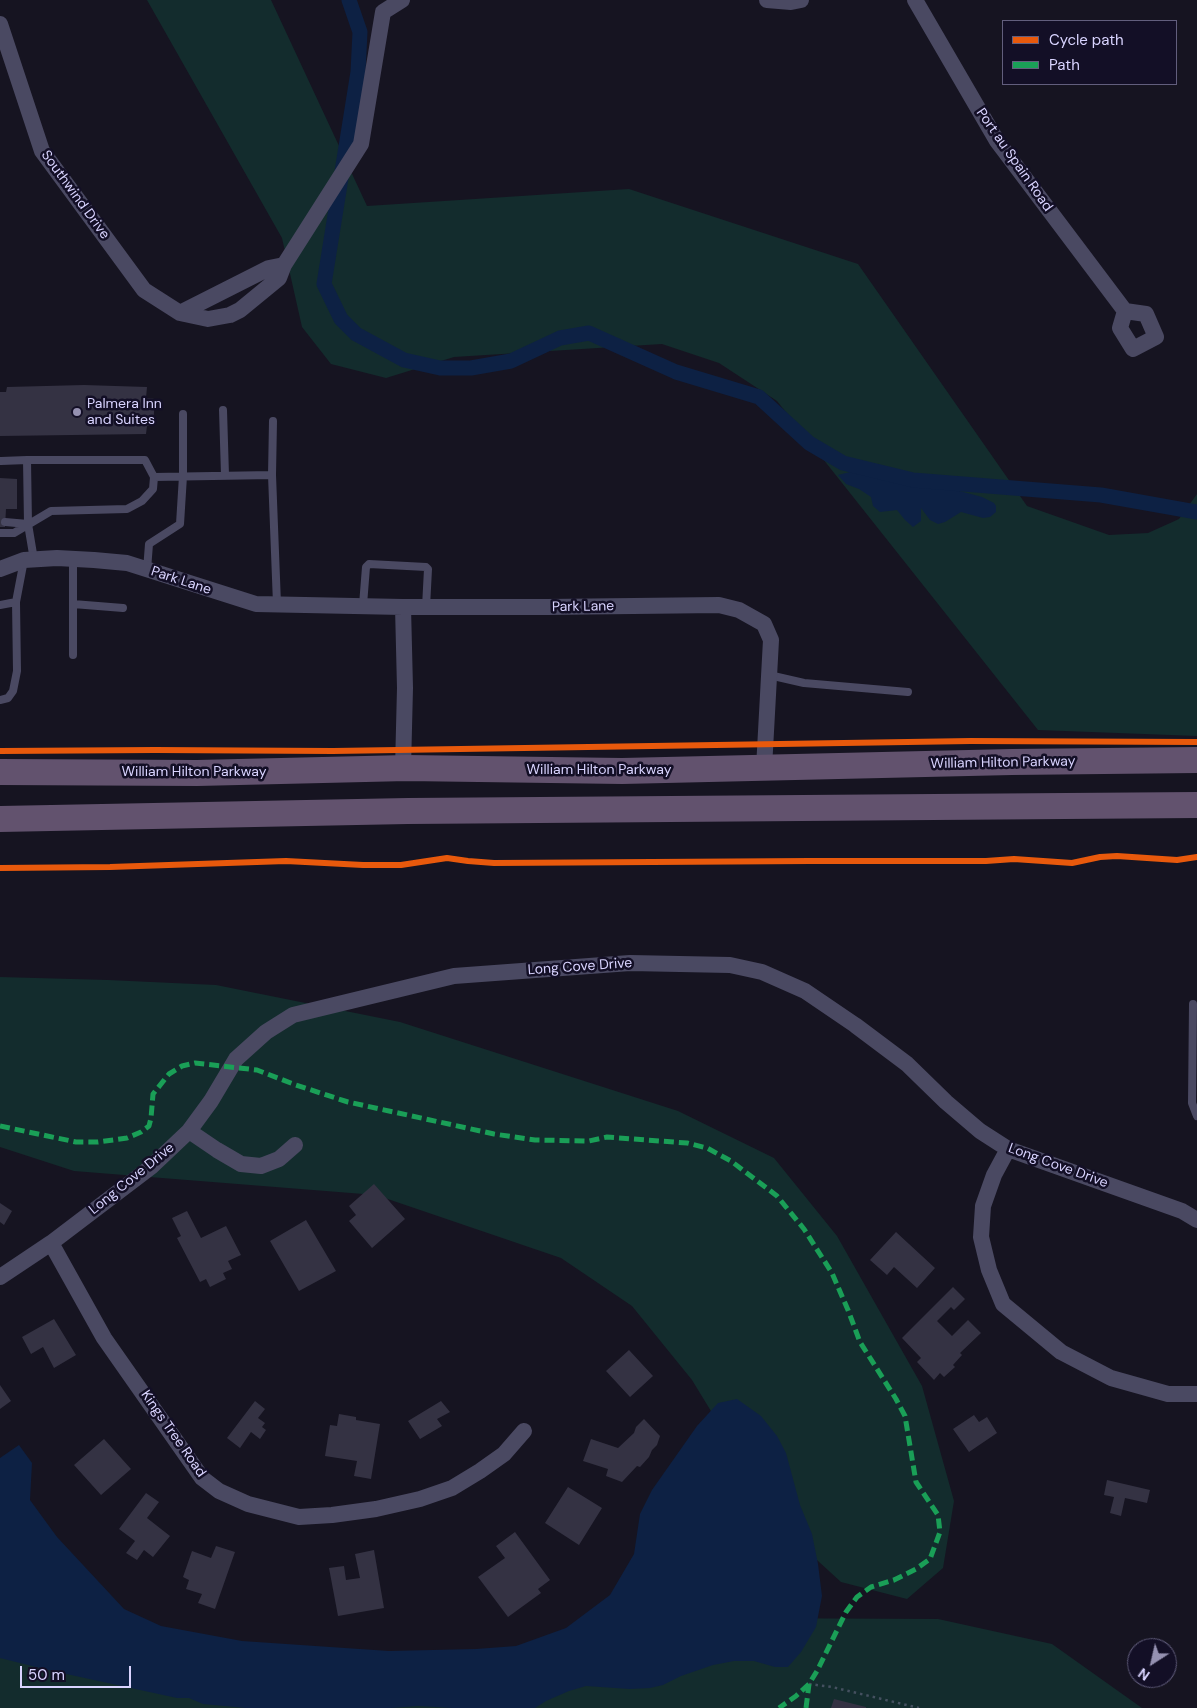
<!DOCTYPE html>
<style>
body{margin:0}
#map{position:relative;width:1197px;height:1708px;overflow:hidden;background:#161421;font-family:"DM Sans",sans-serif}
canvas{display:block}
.legend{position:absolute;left:1002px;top:20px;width:175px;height:65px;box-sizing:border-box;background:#130f26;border:1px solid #625e7d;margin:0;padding:6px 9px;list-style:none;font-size:15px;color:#d9d4ff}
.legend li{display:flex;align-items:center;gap:10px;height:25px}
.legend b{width:25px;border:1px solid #625e7d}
.north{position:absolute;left:1127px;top:1638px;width:50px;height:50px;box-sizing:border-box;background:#130f26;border:1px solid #625e7d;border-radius:50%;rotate:215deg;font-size:14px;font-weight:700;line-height:20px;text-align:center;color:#d9d4ff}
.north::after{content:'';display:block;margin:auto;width:18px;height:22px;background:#9591b1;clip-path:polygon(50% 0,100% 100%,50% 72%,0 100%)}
.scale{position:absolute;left:20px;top:1666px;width:111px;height:22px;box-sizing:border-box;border:2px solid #d9d4ff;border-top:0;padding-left:6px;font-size:15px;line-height:18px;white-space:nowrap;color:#d9d4ff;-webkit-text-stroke:4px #130f26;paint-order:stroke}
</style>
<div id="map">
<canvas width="1197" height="1708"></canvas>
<ul class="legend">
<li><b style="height:6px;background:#e8590c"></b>Cycle path</li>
<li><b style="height:6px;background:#1a9f57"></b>Path</li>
</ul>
<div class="north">N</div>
<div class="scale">50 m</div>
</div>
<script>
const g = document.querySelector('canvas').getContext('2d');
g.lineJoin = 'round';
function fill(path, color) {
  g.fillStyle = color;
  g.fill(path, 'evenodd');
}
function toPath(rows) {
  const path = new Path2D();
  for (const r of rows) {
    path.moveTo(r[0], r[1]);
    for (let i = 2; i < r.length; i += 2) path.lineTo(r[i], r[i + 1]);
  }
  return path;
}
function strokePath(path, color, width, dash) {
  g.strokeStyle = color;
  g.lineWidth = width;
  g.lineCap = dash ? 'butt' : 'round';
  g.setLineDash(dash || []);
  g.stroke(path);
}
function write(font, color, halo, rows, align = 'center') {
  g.font = font + ' "DM Sans",sans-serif';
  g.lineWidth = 5;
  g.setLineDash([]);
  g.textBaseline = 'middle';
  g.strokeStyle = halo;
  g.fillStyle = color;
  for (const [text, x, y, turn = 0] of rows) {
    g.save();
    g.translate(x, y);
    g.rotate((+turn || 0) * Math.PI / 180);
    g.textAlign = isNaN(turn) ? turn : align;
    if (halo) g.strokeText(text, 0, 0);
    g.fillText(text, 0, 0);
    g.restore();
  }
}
fill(toPath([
 [147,0,271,0,367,206,629,189,858,264,1027,506,1109,535,1148,533,1179,519,1197,494,1197,736,1038,730,777,401,719,363,662,344,454,357,386,378,331,364,302,327,282,238],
 [0,977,108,980,216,985,400,1022,678,1111,774,1158,837,1236,922,1386,954,1501,943,1568,907,1599,841,1582,783,1529,692,1380,632,1306,561,1258,376,1195,74,1171,0,1147],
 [0,1614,335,1682,719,1618,938,1619,1052,1644,1142,1708,0,1708]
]), '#132c2d');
fill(toPath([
 [850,472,883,474,891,478,915,484,952,489,982,497,994,503,996,506,996,512,990,517,983,518,961,512,945,522,938,524,930,520,921,508,921,521,913,527,905,520,897,510,880,512,873,506,871,497,859,489,846,484,838,475],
 [737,1399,761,1416,777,1436,786,1453,800,1505,812,1534,818,1564,822,1596,816,1627,801,1652,788,1667,775,1667,754,1661,734,1661,713,1665,681,1676,663,1685,650,1688,630,1689,586,1686,569,1691,546,1701,535,1708,453,1708,418,1706,391,1708,246,1708,203,1704,189,1698,177,1698,48,1670,0,1658,0,1458,19,1445,32,1463,30,1500,57,1537,124,1609,161,1626,242,1641,389,1651,476,1649,516,1646,566,1628,610,1595,634,1554,640,1514,652,1490,697,1426,718,1403]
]), '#0d2144');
strokePath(toPath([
 [349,0,360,32,358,72,324,284,341,319,356,334,404,360,440,368,471,368,511,361,560,338,589,333,676,372,759,397,809,443,843,463,913,480,1101,495,1197,512]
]), '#0d2144', 15);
fill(toPath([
 [84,385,147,387,146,398,155,399,153,426,147,426,146,434,0,436,0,392,6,392,7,387],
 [0,478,17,479,17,509,6,509,5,527,0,527],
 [374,1184,405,1219,372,1248,349,1221,356,1215,349,1206],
 [0,1203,12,1211,4,1225,0,1222],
 [187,1211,201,1238,226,1226,241,1255,228,1261,232,1269,223,1273,226,1279,210,1287,206,1279,200,1282,177,1238,181,1236,172,1218],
 [306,1220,336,1271,299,1291,270,1241],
 [896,1232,935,1268,917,1288,894,1267,887,1275,870,1260],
 [953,1287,965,1299,954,1310,951,1307,937,1321,952,1336,968,1320,981,1333,960,1353,962,1355,953,1365,955,1367,944,1377,940,1373,934,1380,917,1362,921,1358,902,1338],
 [54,1319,76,1355,54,1368,43,1347,31,1354,22,1337],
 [629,1350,653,1376,630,1397,606,1371],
 [0,1385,11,1401,0,1409],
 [255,1401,265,1409,258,1418,265,1423,262,1427,266,1430,260,1439,251,1432,240,1448,227,1438],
 [441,1401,450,1412,437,1419,442,1426,420,1439,408,1421],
 [339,1414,356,1417,356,1420,380,1424,371,1479,354,1476,357,1461,325,1456,330,1425,337,1426],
 [974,1415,979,1422,987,1417,997,1433,969,1452,953,1429],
 [644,1419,660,1436,657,1445,652,1450,649,1457,640,1467,637,1466,622,1482,606,1476,608,1469,583,1461,591,1439,618,1448,634,1433,636,1427],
 [104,1439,131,1469,101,1495,74,1465],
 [1107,1480,1150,1490,1147,1503,1125,1498,1121,1516,1110,1513,1114,1497,1104,1495],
 [568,1487,602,1508,579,1545,545,1523],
 [146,1493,159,1502,147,1518,170,1536,153,1557,144,1550,137,1560,126,1553,135,1541,119,1529],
 [515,1532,550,1580,538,1589,541,1593,508,1617,478,1577,505,1558,496,1546],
 [216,1546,235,1552,215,1609,198,1603,202,1594,186,1589,189,1580,183,1577,192,1551,211,1558],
 [374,1550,384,1608,338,1616,329,1568,344,1566,346,1580,360,1578,355,1554],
 [834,1699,866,1707,866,1708,831,1708]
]), '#343243');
strokePath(toPath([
 [809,1684,832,1687,919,1708]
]), '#44505f', 2.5, [2.5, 4]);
strokePath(toPath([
 [223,410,225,475],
 [27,460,145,460,154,477,272,475,277,604],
 [1,461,27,460,28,524],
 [272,475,273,421],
 [5,522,28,524,34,560],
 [0,533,14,533,51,511,127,509,142,501,153,489,154,477],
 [147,570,149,544,180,524,183,476,183,414],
 [73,604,123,608],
 [0,605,16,602],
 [363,605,366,567,369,564,426,567,428,569,426,607],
 [73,655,73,559],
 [769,675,804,683,908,692],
 [0,700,8,698,13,691,17,671,16,602,24,560],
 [1193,1004,1192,1103,1197,1116]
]), '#4a4962', 8);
strokePath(toPath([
 [767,0,791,2,801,0],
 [915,0,997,141,1125,311,1146,314,1156,337,1133,349,1120,328,1125,311],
 [0,24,42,151,144,290,180,313,208,319,230,315,240,310,279,278,284,265,361,144,383,12,402,0],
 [180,313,269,268,284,265],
 [0,569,24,560,57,558,94,560,127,563,256,604,403,607,547,607,719,605,739,610,764,624,771,640,764,768],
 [403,768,405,688,403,607],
 [189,1131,217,1150,241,1164,261,1166,279,1159,295,1145],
 [1008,1149,994,1175,983,1206,981,1237,989,1270,1003,1304,1061,1352,1111,1378,1168,1394,1197,1394],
 [51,1243,104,1338,202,1478,219,1491,248,1504,299,1517,332,1515,376,1509,420,1499,452,1488,480,1471,504,1454,524,1431],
 [0,1277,51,1243,151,1167,189,1131,211,1101,236,1059,266,1032,293,1015,454,976,630,963,730,965,762,972,805,991,855,1025,907,1064,946,1102,980,1131,1008,1149,1182,1211,1197,1220]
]), '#4a4962', 16);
strokePath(toPath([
 [0,772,197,773,407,768,622,771,1012,762,1197,760],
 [0,819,408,811,1197,805]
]), '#62526e', 26);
strokePath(toPath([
 [0,1126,76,1142,98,1142,127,1138,141,1132,149,1126,151,1118,153,1094,169,1074,182,1066,195,1063,257,1070,296,1085,348,1102,494,1134,535,1140,589,1141,607,1137,687,1143,707,1148,731,1161,777,1196,804,1229,832,1273,848,1310,860,1342,896,1399,905,1416,916,1482,938,1515,940,1532,930,1559,916,1569,894,1580,871,1587,857,1597,846,1612,817,1671,809,1684,796,1696,779,1708],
 [806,1708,809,1684]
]), '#1a9f57', 5, [10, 5]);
strokePath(toPath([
 [0,751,155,750,333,751,971,741,1197,742],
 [0,868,110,867,286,861,363,865,401,865,447,858,468,861,494,863,810,861,986,861,1014,859,1072,863,1100,857,1117,856,1177,860,1197,857]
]), '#e8590c', 6);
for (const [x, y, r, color] of [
 [77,412,5,"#9591b1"]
]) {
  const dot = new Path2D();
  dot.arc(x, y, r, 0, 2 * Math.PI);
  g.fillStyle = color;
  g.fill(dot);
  strokePath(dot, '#130f26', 2);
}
write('14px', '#d9d4ff', '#130f26', [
 ["Port au Spain Road",1014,160,55],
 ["Southwind Drive",75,195,54],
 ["Park Lane",181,581,18],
 ["Park Lane",583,607,-1],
 ["William Hilton Parkway",1003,763,-1],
 ["William Hilton Parkway",599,770],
 ["William Hilton Parkway",194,772],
 ["Long Cove Drive",580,967,-4],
 ["Long Cove Drive",1058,1166,20],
 ["Long Cove Drive",132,1179,-39],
 ["Kings Tree Road",173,1434,55]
]);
write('14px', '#d9d4ff', '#130f26', [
 ["Palmera Inn",87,404],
 ["and Suites",87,420]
], 'left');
</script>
